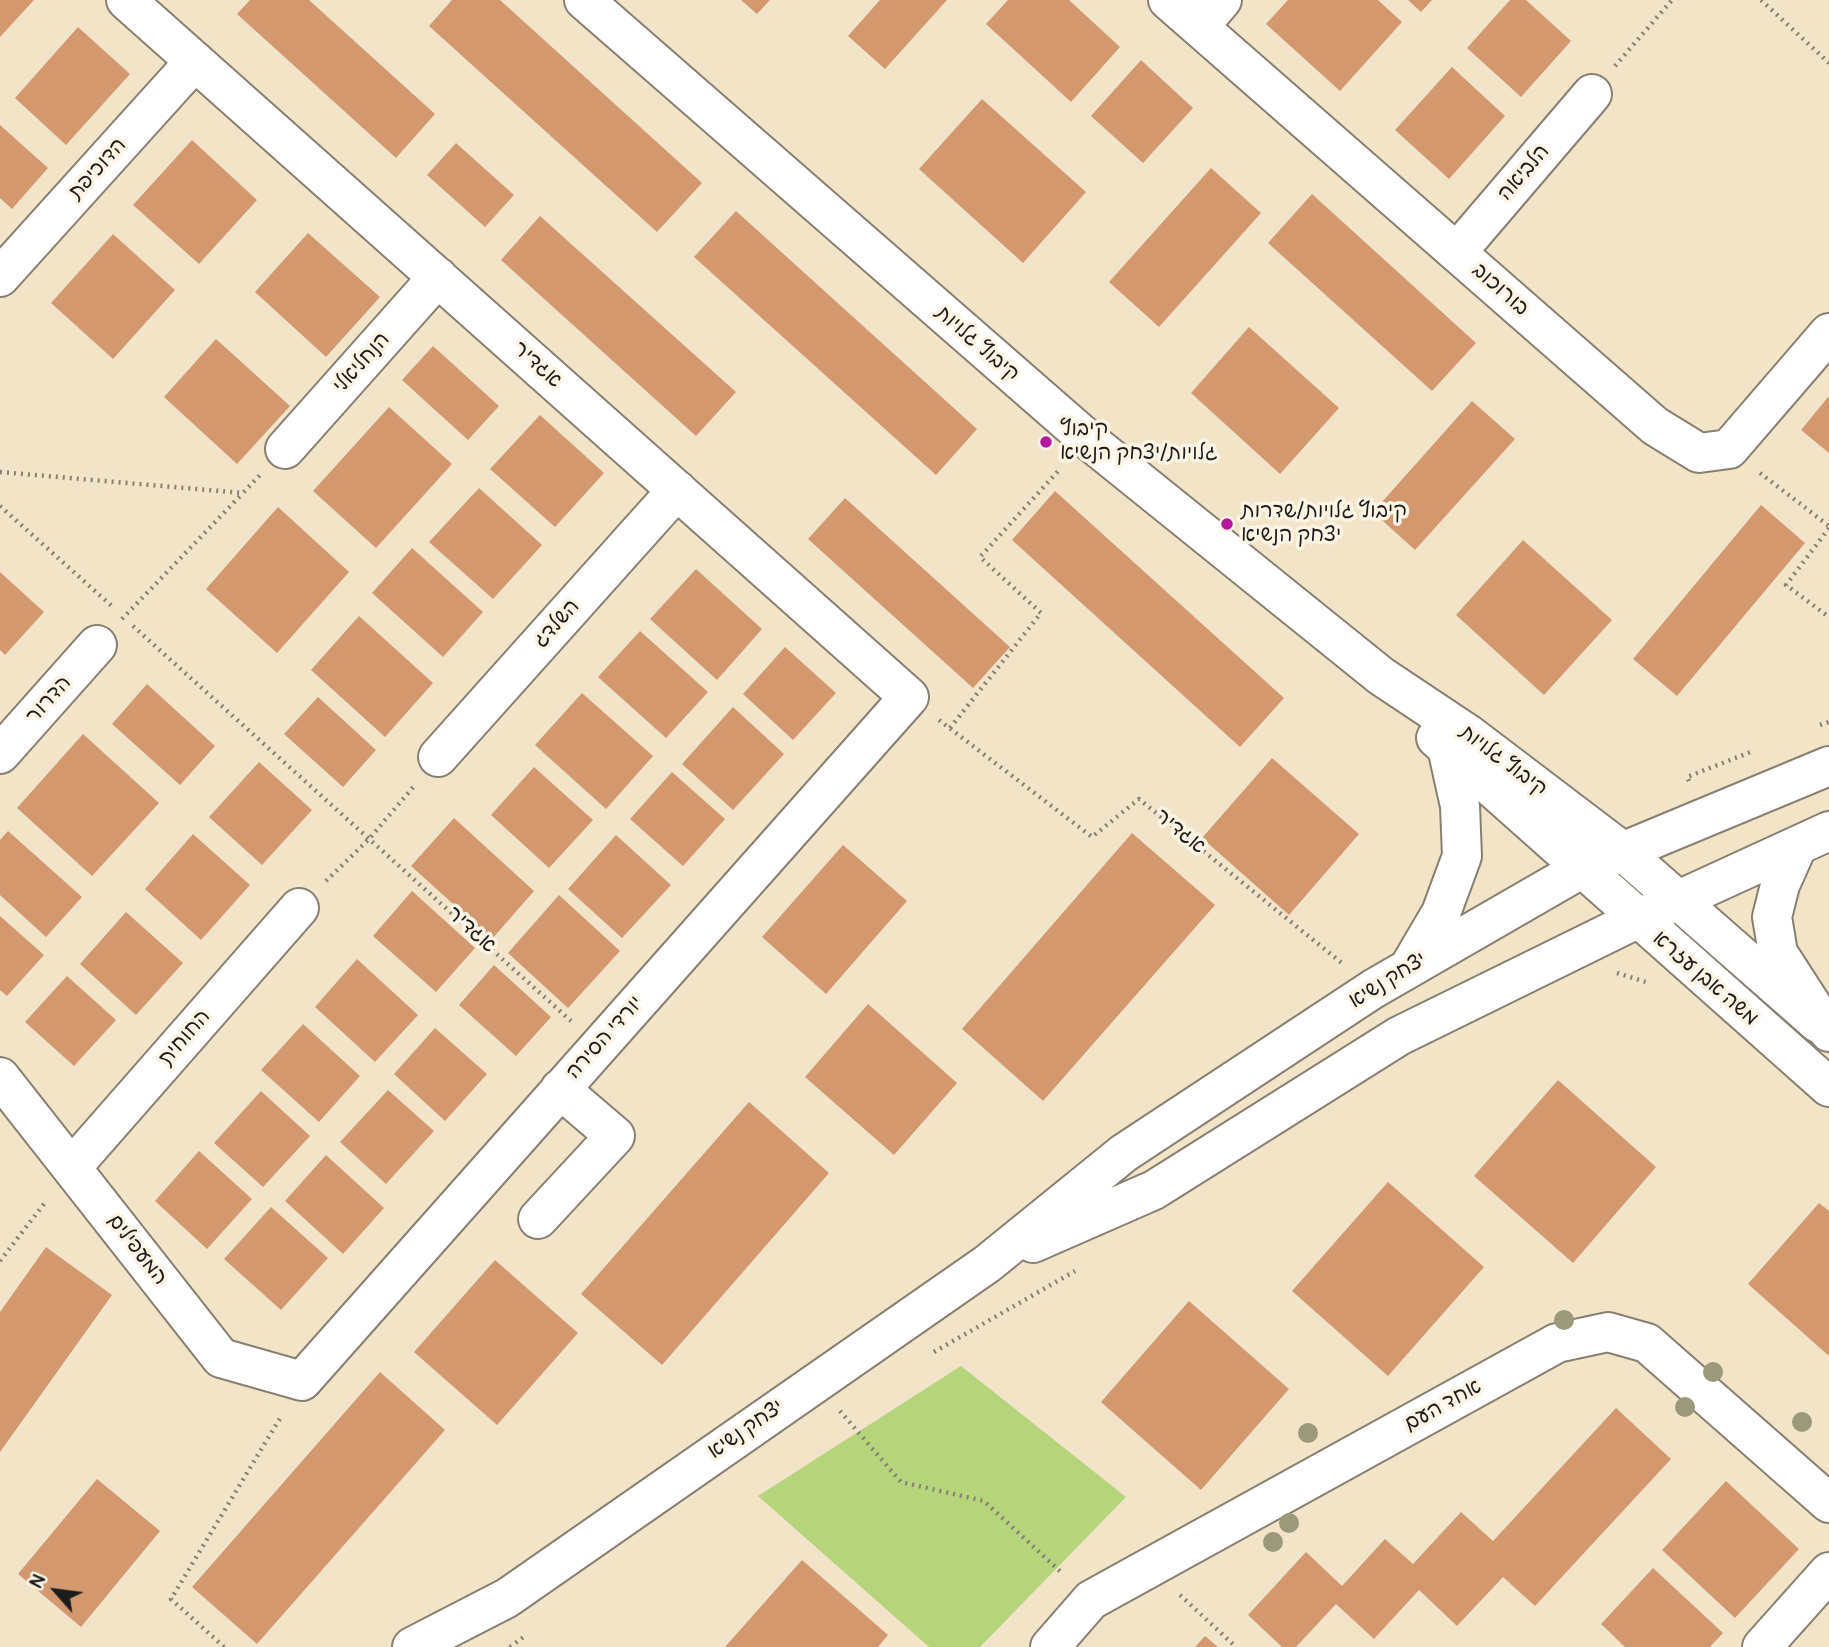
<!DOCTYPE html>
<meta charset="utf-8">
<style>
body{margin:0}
#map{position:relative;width:1829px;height:1647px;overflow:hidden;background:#f2e4c8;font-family:Pangolin,sans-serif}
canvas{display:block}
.north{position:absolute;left:21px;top:1556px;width:70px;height:70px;-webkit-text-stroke:5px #fcf5e5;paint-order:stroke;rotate:298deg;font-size:19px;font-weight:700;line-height:28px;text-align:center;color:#1c1c1c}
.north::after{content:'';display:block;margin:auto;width:24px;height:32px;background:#1c1c1c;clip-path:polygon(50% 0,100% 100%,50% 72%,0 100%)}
</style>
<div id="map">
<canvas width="1829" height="1647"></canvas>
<div class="north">N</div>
</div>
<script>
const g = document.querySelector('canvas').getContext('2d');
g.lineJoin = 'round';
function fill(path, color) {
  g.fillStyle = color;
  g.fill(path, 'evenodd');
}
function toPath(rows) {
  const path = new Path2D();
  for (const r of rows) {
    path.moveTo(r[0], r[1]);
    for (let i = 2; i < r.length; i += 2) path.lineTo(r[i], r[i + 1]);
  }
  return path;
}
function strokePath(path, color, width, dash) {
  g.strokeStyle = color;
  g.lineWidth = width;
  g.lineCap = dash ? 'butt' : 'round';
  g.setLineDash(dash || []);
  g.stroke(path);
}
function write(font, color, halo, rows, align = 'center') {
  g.font = font + ' Pangolin,"Playpen Sans Hebrew",sans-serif';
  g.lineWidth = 7;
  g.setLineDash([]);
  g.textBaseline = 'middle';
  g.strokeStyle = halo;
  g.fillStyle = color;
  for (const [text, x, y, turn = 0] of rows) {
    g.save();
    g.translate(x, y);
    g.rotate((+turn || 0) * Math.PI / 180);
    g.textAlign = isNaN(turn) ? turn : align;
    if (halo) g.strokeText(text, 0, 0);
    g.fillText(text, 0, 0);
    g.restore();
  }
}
fill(toPath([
 [961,1366,1126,1497,980,1647,929,1647,758,1496]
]), '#b5d47c');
fill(toPath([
 [0,0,34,0,0,37],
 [250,0,309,0,435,114,396,158,237,14],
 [452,0,500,0,702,183,657,232,429,26],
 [741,0,770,0,757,14],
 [880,0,947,0,885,69,848,36],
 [1008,0,1069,0,1120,47,1071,102,986,24],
 [1288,0,1378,0,1402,22,1340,91,1266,24],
 [1408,0,1432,0,1421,12],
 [1510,0,1526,0,1571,41,1521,97,1467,48],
 [78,27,130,74,66,145,15,98],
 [1141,60,1193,108,1143,163,1091,116],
 [1452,67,1505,116,1449,179,1395,130],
 [982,99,1086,192,1023,263,919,169],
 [0,125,48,168,12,209,0,198],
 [192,140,257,200,199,264,133,205],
 [456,143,514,195,485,227,427,175],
 [1211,168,1261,213,1159,327,1109,282],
 [1312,194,1476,343,1432,391,1268,243],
 [736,211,977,429,936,475,694,257],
 [540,216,736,392,696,436,501,260],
 [308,233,380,297,326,357,255,292],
 [113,234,175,290,113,359,51,303],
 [1249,327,1339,408,1280,474,1191,393],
 [216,339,290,406,237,464,164,397],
 [433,346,499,406,468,440,402,380],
 [1829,396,1829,453,1801,430],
 [1472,401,1515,439,1415,550,1373,512],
 [389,407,452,464,376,548,313,491],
 [540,415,604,473,555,527,490,469],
 [479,488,542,545,493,599,429,542],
 [1055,491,1284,698,1240,747,1012,540],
 [845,498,1010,647,973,688,808,539],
 [1761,505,1805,543,1677,696,1633,659],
 [278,507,349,572,277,653,206,589],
 [1523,540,1612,620,1544,695,1456,615],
 [412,548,483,612,443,657,372,593],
 [696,569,762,629,717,680,650,619],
 [0,572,44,612,5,655,0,650],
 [359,616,433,683,385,737,311,670],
 [640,631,708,692,666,738,598,677],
 [785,647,836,693,793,740,743,694],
 [147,684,215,746,180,785,112,724],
 [582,693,653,756,606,809,535,745],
 [318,697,376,750,343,787,284,734],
 [733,707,784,754,733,810,682,764],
 [83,734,159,803,92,876,17,808],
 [1272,758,1359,834,1289,915,1202,838],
 [259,762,312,810,262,865,209,817],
 [534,767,593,820,549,868,491,815],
 [672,772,725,819,683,866,630,819],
 [454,818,534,891,492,939,411,866],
 [8,831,82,897,46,937,0,895,0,840],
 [1132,833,1215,905,1043,1101,962,1029],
 [193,834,250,885,201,940,145,889],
 [616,835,671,885,622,938,568,889],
 [843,845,907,901,826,994,762,937],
 [412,891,475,948,436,992,373,936],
 [559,895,620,951,568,1008,508,953],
 [126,912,183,963,136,1015,80,964],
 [0,916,44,955,7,996,0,990],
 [357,959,418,1015,375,1062,315,1007],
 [494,965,551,1017,516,1056,459,1005],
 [67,976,116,1020,74,1066,25,1022],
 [868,1004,957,1083,894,1155,805,1077],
 [303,1024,360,1076,319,1122,261,1070],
 [435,1028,487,1074,445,1121,394,1074],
 [1558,1080,1656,1167,1573,1263,1474,1176],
 [388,1090,434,1131,386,1184,340,1142],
 [261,1091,310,1136,263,1187,214,1143],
 [749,1102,829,1173,662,1365,581,1294],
 [199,1151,252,1199,207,1249,155,1201],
 [326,1155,384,1208,343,1254,285,1201],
 [1388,1182,1484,1267,1388,1376,1292,1291],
 [1819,1203,1829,1211,1829,1356,1748,1284],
 [271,1207,328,1258,281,1310,224,1259],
 [46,1247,112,1295,0,1452,0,1312],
 [495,1260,578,1333,497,1425,414,1352],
 [1189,1301,1289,1389,1201,1490,1101,1402],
 [380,1372,445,1430,257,1644,192,1587],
 [1616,1408,1671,1459,1535,1606,1503,1577,1457,1626,1419,1590,1374,1639,1336,1604,1296,1647,1282,1647,1248,1615,1306,1552,1342,1586,1385,1539,1413,1564,1461,1512,1493,1541],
 [97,1479,160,1531,81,1627,18,1574],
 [1726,1481,1799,1549,1735,1618,1662,1550],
 [802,1560,888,1635,878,1647,725,1647],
 [1653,1568,1723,1633,1710,1647,1625,1647,1601,1624],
 [1205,1636,1218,1647,1195,1647]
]), '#d3986e');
const minor = toPath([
 [584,0,1087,439,1381,676,1468,734,1622,851,1818,1023],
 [1168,0,1655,426,1699,453,1729,449,1829,333],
 [1199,27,1222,0],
 [1457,252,1592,94],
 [0,277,195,61],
 [285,449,438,277],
 [1436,738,1829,1087],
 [0,754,97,645],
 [438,757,677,490],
 [0,1077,221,1358,302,1381,909,697,126,0],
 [72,1167,299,908],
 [538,1219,615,1136,560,1089],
 [1050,1647,1091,1600,1557,1343,1608,1332,1647,1343,1829,1503],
 [1762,1647,1829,1572]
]);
const major = toPath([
 [1797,847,1780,885,1772,917,1778,953,1829,1032],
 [1411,964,1441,913,1462,856,1460,806,1448,752],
 [1033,1243,1154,1190,1399,1036,1637,919,1829,831],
 [412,1647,507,1598,987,1264,1124,1153,1373,989,1581,869,1829,766]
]);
strokePath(minor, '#878072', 42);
strokePath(major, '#878072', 42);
strokePath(toPath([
 [1761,0,1829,63],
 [1615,66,1672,0],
 [0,472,243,493,260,475],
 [1760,473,1829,526],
 [0,506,114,608],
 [1829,528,1786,585,1829,617],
 [122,619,243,493],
 [133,626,571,1021],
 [939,720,1092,837,1139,799,1343,964],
 [1820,725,1829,722],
 [950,728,1041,613,980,557,1060,469],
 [1689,781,1687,777,1753,751],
 [326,881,369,839,415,785],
 [1617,973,1649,983],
 [0,1261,47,1200],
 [934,1352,1075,1271],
 [840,1411,901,1482,984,1501,1062,1573],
 [1180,1595,1236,1647],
 [224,1647,171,1599,282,1415],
 [510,1647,525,1636]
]), '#878072', 4.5, [2, 5]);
strokePath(minor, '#fff', 38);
strokePath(major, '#fff', 38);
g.fillStyle = '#9a997c';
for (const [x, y] of [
 [1564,1320],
 [1713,1372],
 [1685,1407],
 [1802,1422],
 [1308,1433],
 [1289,1523],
 [1273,1542]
]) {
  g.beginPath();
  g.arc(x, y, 10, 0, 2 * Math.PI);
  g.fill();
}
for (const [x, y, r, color] of [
 [1046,442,7,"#b5179e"],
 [1227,524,7,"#b5179e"]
]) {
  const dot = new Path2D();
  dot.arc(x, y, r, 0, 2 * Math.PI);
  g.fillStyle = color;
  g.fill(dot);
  strokePath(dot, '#fcf5e5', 2.5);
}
write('21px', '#1c1c1c', '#fcf5e5', [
 ["הדוכיפת",98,169,-48],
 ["הלביאה",1524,173,-49],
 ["בורוכוב",1500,290,41],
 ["קיבוץ גלויות",977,344,41],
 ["הנחליאלי",362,363,-48],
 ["אגדיר",537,365,42],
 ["השלדג",557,624,-48],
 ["הדרור",49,700,-48],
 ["קיבוץ גלויות",1503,761,37],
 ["אגדיר",1180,832,39],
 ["אגדיר",471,930,42],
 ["משה אבן עזרא",1705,979,41],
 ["יצחק נשיא",1388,981,-32],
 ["החוחית",185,1038,-49],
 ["יורדי הסירה",605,1038,-48],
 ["המעפילים",137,1250,52],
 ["אחד העם",1443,1406,-29],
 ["יצחק נשיא",746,1430,-35]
]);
write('21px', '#1c1c1c', '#fcf5e5', [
 ["קיבוץ",1060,430],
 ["גלויות/יצחק הנשיא",1060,454],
 ["קיבוץ גלויות/שדרות",1241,512],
 ["יצחק הנשיא",1241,536]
], 'left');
</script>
